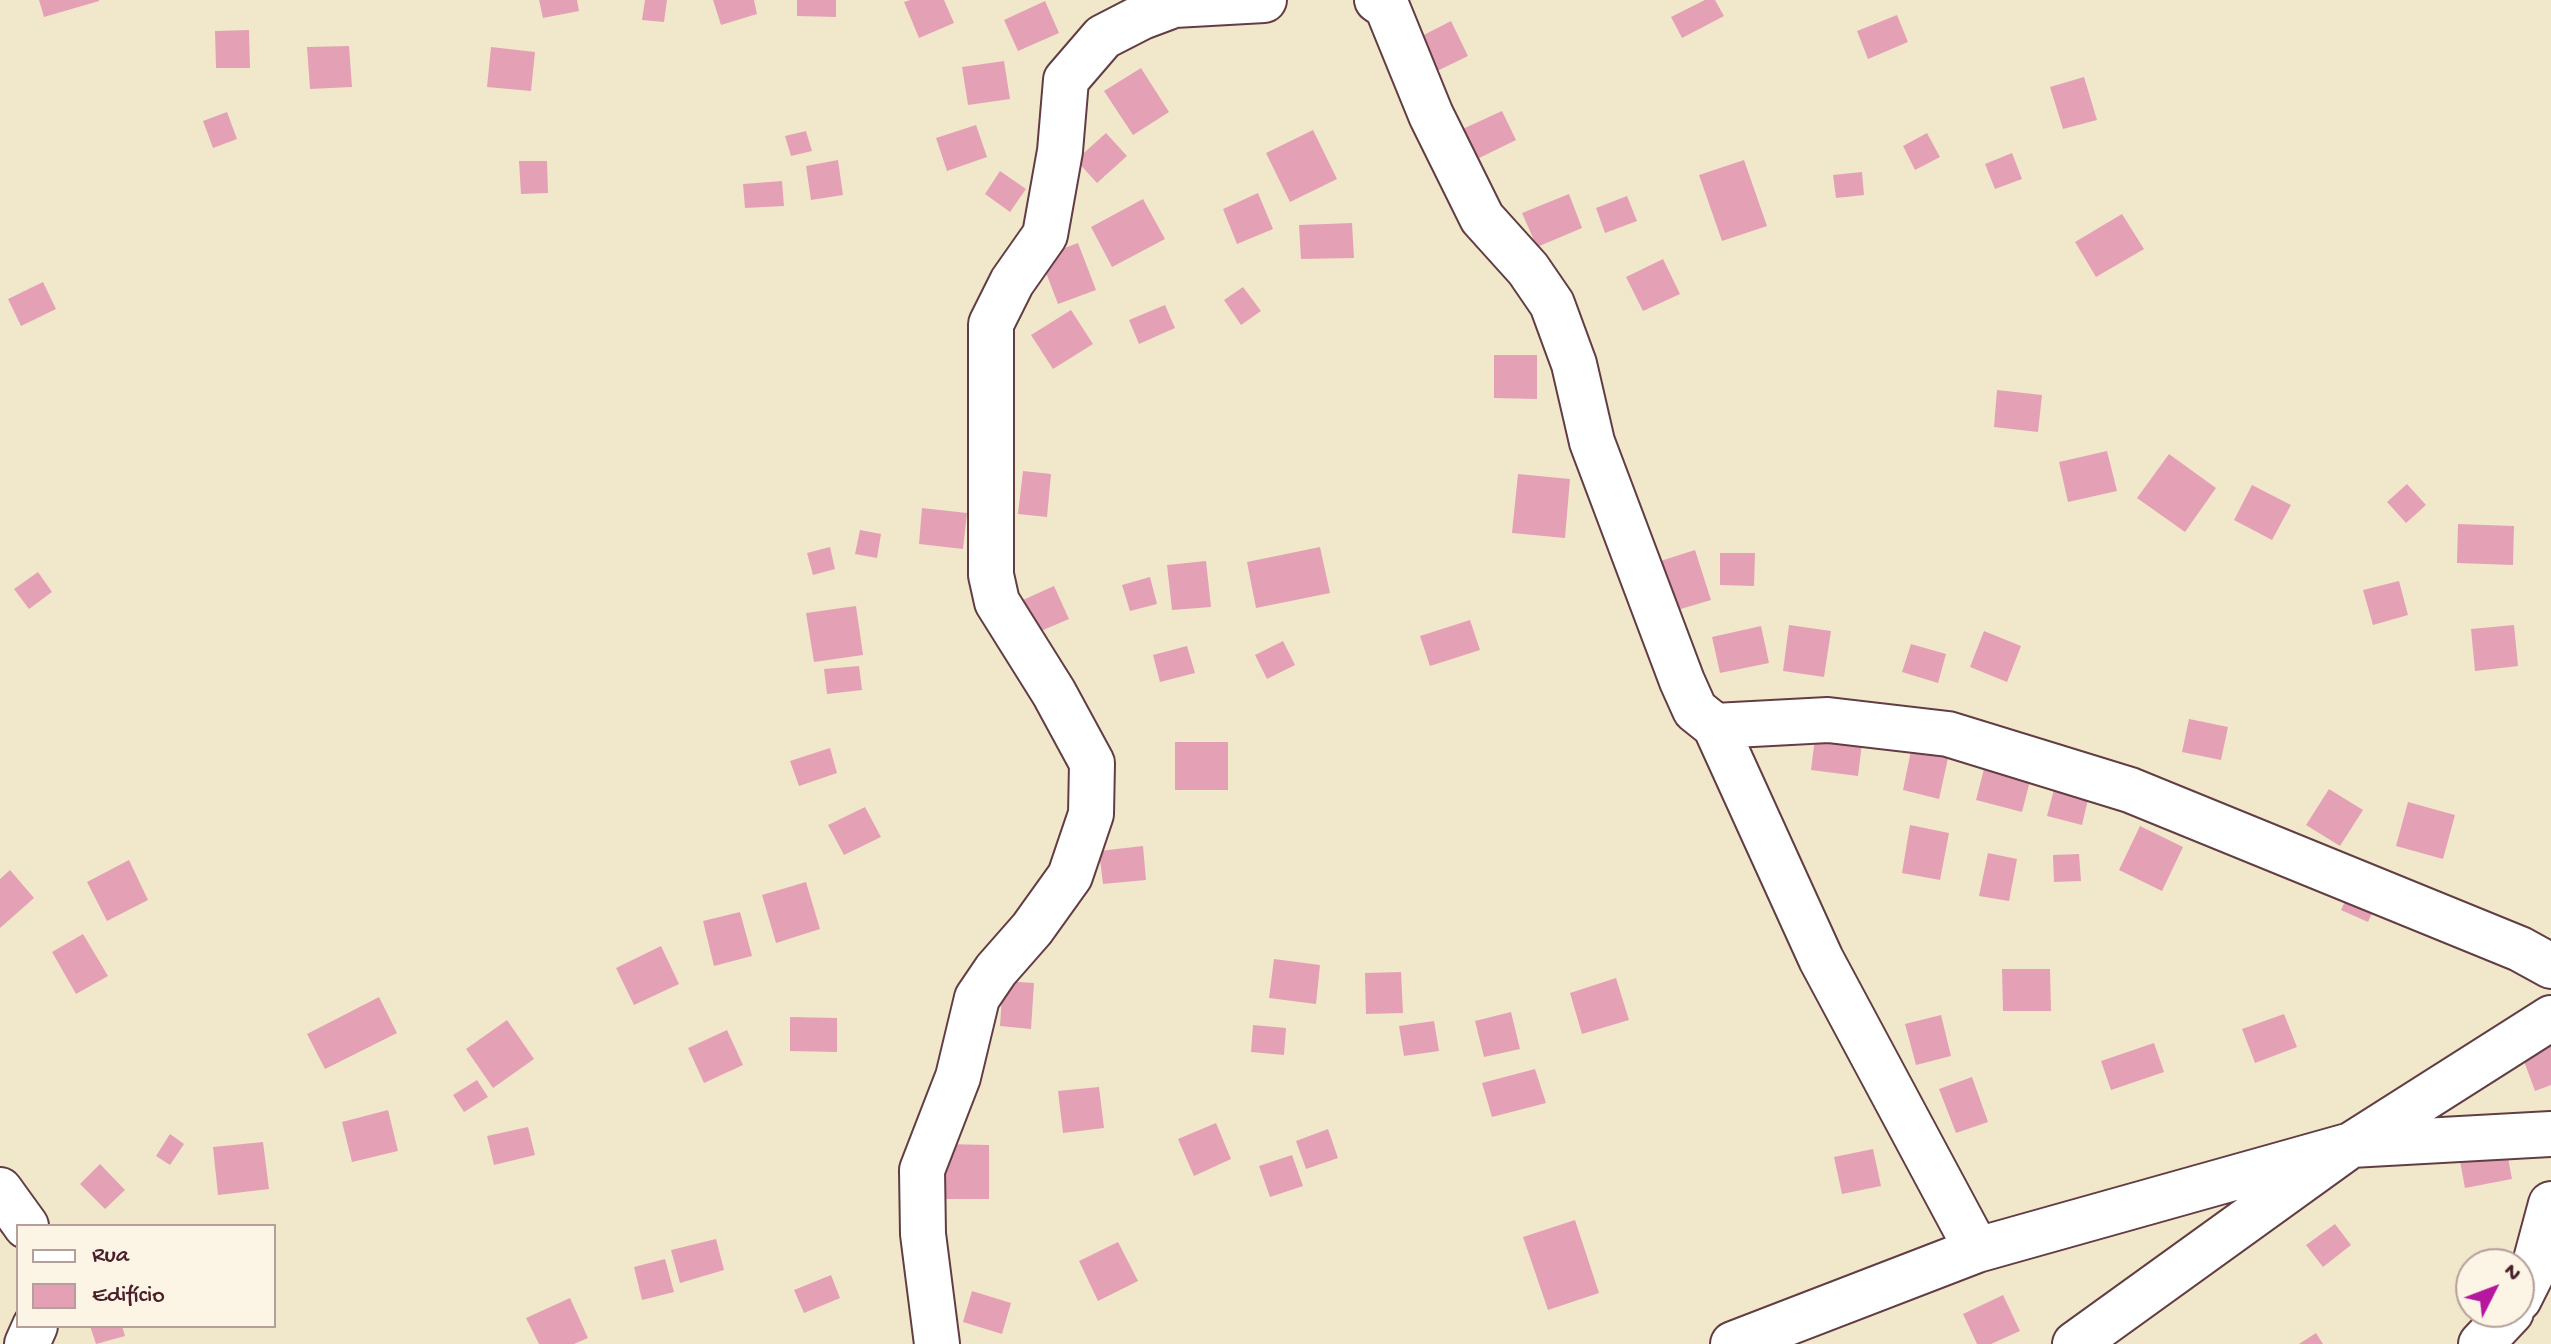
<!DOCTYPE html>
<meta charset="utf-8">
<style>
body{margin:0}
#map{position:relative;width:2551px;height:1344px;overflow:hidden;background:#f1e8cc;font-family:"Gochi Hand",sans-serif}
canvas{display:block}
.legend{position:absolute;left:16px;top:1224px;width:260px;height:104px;box-sizing:border-box;background:#fcf5e5;border:2px solid #b59f9b;margin:0;padding:10px 14px;list-style:none;font-size:24px;color:#4a1f2b}
.legend li{display:flex;align-items:center;gap:16px;height:40px}
.legend b{width:40px;border:2px solid #b59f9b}
.north{position:absolute;left:2455px;top:1248px;width:80px;height:80px;box-sizing:border-box;background:#fcf5e5;border:2px solid #b59f9b;border-radius:50%;rotate:48deg;font-size:22px;font-weight:700;line-height:32px;text-align:center;color:#4a1f2b}
.north::after{content:'';display:block;margin:auto;width:28px;height:36px;background:#b5179e;clip-path:polygon(50% 0,100% 100%,50% 72%,0 100%)}
</style>
<div id="map">
<canvas width="2551" height="1344"></canvas>
<ul class="legend">
<li><b style="height:10px;background:#fff"></b>Rua</li>
<li><b style="height:22px;background:#e4a1b6"></b>Edifício</li>
</ul>
<div class="north">N</div>
</div>
<script>
const g = document.querySelector('canvas').getContext('2d');
g.lineJoin = 'round';
function fill(path, color) {
  g.fillStyle = color;
  g.fill(path, 'evenodd');
}
function toPath(rows) {
  const path = new Path2D();
  for (const r of rows) {
    path.moveTo(r[0], r[1]);
    for (let i = 2; i < r.length; i += 2) path.lineTo(r[i], r[i + 1]);
  }
  return path;
}
function strokePath(path, color, width, dash) {
  g.strokeStyle = color;
  g.lineWidth = width;
  g.lineCap = dash ? 'butt' : 'round';
  g.setLineDash(dash || []);
  g.stroke(path);
}
fill(toPath([
 [39,0,99,0,99,1,44,17],
 [539,0,577,0,579,11,543,18],
 [645,0,667,0,664,22,642,20],
 [713,0,754,0,757,14,721,25],
 [797,0,836,0,836,17,797,16],
 [910,0,944,0,954,23,919,38,904,2],
 [1705,0,1715,0,1724,16,1682,38,1671,17],
 [1045,1,1059,33,1018,51,1004,20],
 [1897,15,1908,42,1868,59,1857,31],
 [1451,21,1468,56,1433,73,1416,39],
 [249,30,250,68,216,68,215,31],
 [349,46,352,87,310,89,307,47],
 [491,47,535,52,531,91,487,87],
 [1004,61,1010,99,968,105,962,67],
 [1141,68,1169,112,1133,135,1104,91],
 [2084,77,2097,120,2063,129,2050,87],
 [1502,111,1516,140,1471,162,1456,132],
 [227,112,237,139,213,148,203,121],
 [976,125,987,157,947,171,936,138],
 [1313,130,1337,179,1290,202,1266,153],
 [806,131,812,151,791,156,785,136],
 [1106,133,1127,156,1097,183,1076,160],
 [1927,133,1940,157,1915,170,1903,146],
 [2012,153,2022,179,1995,189,1985,164],
 [838,160,843,195,811,200,806,166],
 [1744,160,1767,226,1722,241,1699,175],
 [519,161,547,161,548,193,521,194],
 [1000,171,1026,189,1010,212,985,194],
 [1862,172,1864,195,1836,198,1833,175],
 [782,181,784,206,745,208,743,184],
 [1258,193,1273,229,1237,244,1223,209],
 [1569,194,1582,228,1537,247,1522,213],
 [1627,196,1637,221,1605,233,1596,208],
 [1143,199,1165,239,1112,267,1091,227],
 [2122,214,2144,249,2096,277,2075,242],
 [1352,223,1354,258,1301,259,1299,225],
 [1078,243,1096,290,1058,304,1040,257],
 [1663,259,1680,294,1643,311,1626,277],
 [43,282,56,309,21,326,8,299],
 [1243,287,1261,311,1241,325,1224,300],
 [1165,305,1175,328,1139,344,1129,320],
 [1071,310,1093,344,1053,369,1031,335],
 [1494,355,1537,355,1537,399,1494,398],
 [1997,390,2042,395,2038,432,1994,427],
 [2107,451,2117,491,2068,502,2059,462],
 [2169,454,2216,488,2185,532,2137,498],
 [1023,471,1051,474,1047,517,1018,514],
 [1518,474,1570,479,1565,538,1512,533],
 [2407,484,2426,505,2406,523,2387,502],
 [2252,485,2291,505,2272,540,2234,520],
 [922,508,967,513,963,549,919,544],
 [2458,524,2514,526,2513,565,2457,563],
 [860,530,881,534,877,558,855,554],
 [830,547,835,569,813,575,807,553],
 [1320,547,1330,593,1256,608,1247,562],
 [1695,550,1711,600,1664,614,1648,565],
 [1720,553,1755,553,1754,586,1720,585],
 [1206,561,1211,607,1172,610,1167,565],
 [38,572,52,592,29,609,14,589],
 [1150,577,1157,604,1130,611,1122,585],
 [2399,581,2408,615,2373,625,2363,590],
 [1054,586,1069,619,1029,636,1014,604],
 [856,606,863,655,814,662,806,613],
 [1470,620,1480,650,1430,666,1420,636],
 [1789,625,1831,631,1824,677,1783,671],
 [2514,625,2518,666,2475,671,2471,629],
 [1761,626,1769,663,1720,673,1712,637],
 [1984,631,2021,646,2007,682,1970,667],
 [1283,641,1295,665,1267,679,1255,655],
 [1911,644,1946,654,1938,683,1902,672],
 [1187,646,1195,673,1160,682,1153,655],
 [859,666,862,690,827,694,824,669],
 [2189,719,2228,727,2221,760,2182,752],
 [1815,738,1862,743,1858,776,1811,770],
 [1913,741,1950,749,1939,799,1903,790],
 [1175,742,1228,742,1228,790,1175,790],
 [830,748,837,773,799,786,790,761],
 [1986,761,2032,773,2022,812,1976,800],
 [2056,782,2090,791,2082,825,2047,816],
 [2329,789,2363,810,2340,846,2306,825],
 [2408,802,2455,815,2443,859,2396,846],
 [865,807,881,837,844,855,828,825],
 [1910,825,1949,833,1940,880,1902,873],
 [2140,826,2183,847,2162,891,2119,870],
 [1143,846,1146,880,1103,884,1099,851],
 [1988,853,2017,859,2009,901,1979,896],
 [2079,854,2081,881,2054,882,2053,855],
 [129,860,148,900,107,921,87,882],
 [10,870,34,898,0,928,0,879],
 [806,882,820,929,776,943,762,895],
 [2351,888,2378,900,2368,922,2341,910],
 [740,912,752,956,714,966,703,921],
 [83,934,108,976,76,994,52,952],
 [661,946,679,984,634,1005,616,968],
 [1274,959,1320,965,1316,1004,1269,998],
 [2002,969,2050,969,2051,1011,2003,1011],
 [1401,972,1403,1013,1366,1014,1365,973],
 [1616,978,1629,1020,1582,1034,1570,993],
 [1003,981,1034,983,1031,1029,1000,1026],
 [379,997,397,1033,325,1069,307,1034],
 [1511,1012,1520,1049,1484,1057,1475,1021],
 [2284,1014,2297,1047,2255,1063,2242,1029],
 [1941,1015,1951,1056,1916,1065,1905,1024],
 [790,1017,837,1018,837,1052,790,1051],
 [507,1020,534,1059,493,1088,466,1049],
 [1434,1021,1439,1051,1404,1056,1399,1026],
 [1253,1025,1286,1028,1284,1055,1251,1052],
 [727,1030,743,1065,704,1083,688,1048],
 [2551,1042,2551,1085,2535,1091,2521,1053],
 [2154,1043,2164,1072,2111,1090,2101,1061],
 [1535,1069,1546,1103,1492,1117,1482,1083],
 [1972,1077,1988,1122,1956,1133,1939,1089],
 [477,1080,488,1097,464,1112,453,1095],
 [1099,1087,1104,1128,1063,1133,1058,1091],
 [388,1110,398,1151,352,1162,342,1122],
 [1216,1123,1231,1159,1194,1176,1178,1139],
 [528,1127,535,1155,494,1165,487,1136],
 [1328,1129,1338,1158,1306,1169,1296,1141],
 [170,1134,184,1144,170,1165,156,1156],
 [263,1142,269,1189,218,1195,213,1147],
 [946,1144,989,1145,989,1199,945,1199],
 [2506,1147,2512,1179,2465,1188,2459,1156],
 [1873,1149,1881,1186,1842,1194,1834,1157],
 [1292,1155,1303,1186,1270,1197,1259,1166],
 [100,1164,125,1190,105,1209,80,1184],
 [1575,1220,1599,1293,1548,1310,1523,1237],
 [2335,1224,2351,1245,2323,1267,2306,1245],
 [716,1239,724,1270,680,1283,671,1250],
 [1118,1242,1138,1281,1098,1301,1079,1261],
 [665,1259,674,1292,642,1300,634,1267],
 [831,1275,840,1298,804,1313,794,1290],
 [972,1291,1011,1303,1002,1334,963,1322],
 [2003,1295,2020,1331,1991,1344,1977,1344,1963,1314],
 [570,1298,588,1338,574,1344,539,1344,526,1318],
 [90,1326,122,1326,125,1336,96,1344],
 [2316,1333,2323,1344,2299,1344]
]), '#e4a1b6');
const minor = toPath([
 [1377,0,1387,7,1431,115,1482,218,1528,269,1552,304,1574,364,1592,442,1682,681,1695,710,1715,726,1821,959,1977,1250],
 [1715,726,1828,720,1948,734,2130,790,2520,949,2551,966],
 [0,1190,26,1226],
 [2519,1299,2533,1271,2551,1204],
 [27,1344,35,1326],
 [937,1344,923,1234,922,1170,958,1077,977,998,996,970,1032,929,1070,876,1091,814,1092,763,1054,693,997,602,991,575,991,324,1012,282,1045,235,1060,151,1066,80,1103,37,1142,17,1174,5,1264,0],
 [1733,1344,1977,1250,2351,1145,2551,1134],
 [2075,1344,2351,1145,2551,1018],
 [2481,1344,2511,1312]
]);
strokePath(minor, '#633d43', 48);
strokePath(minor, '#fff', 44);
</script>
